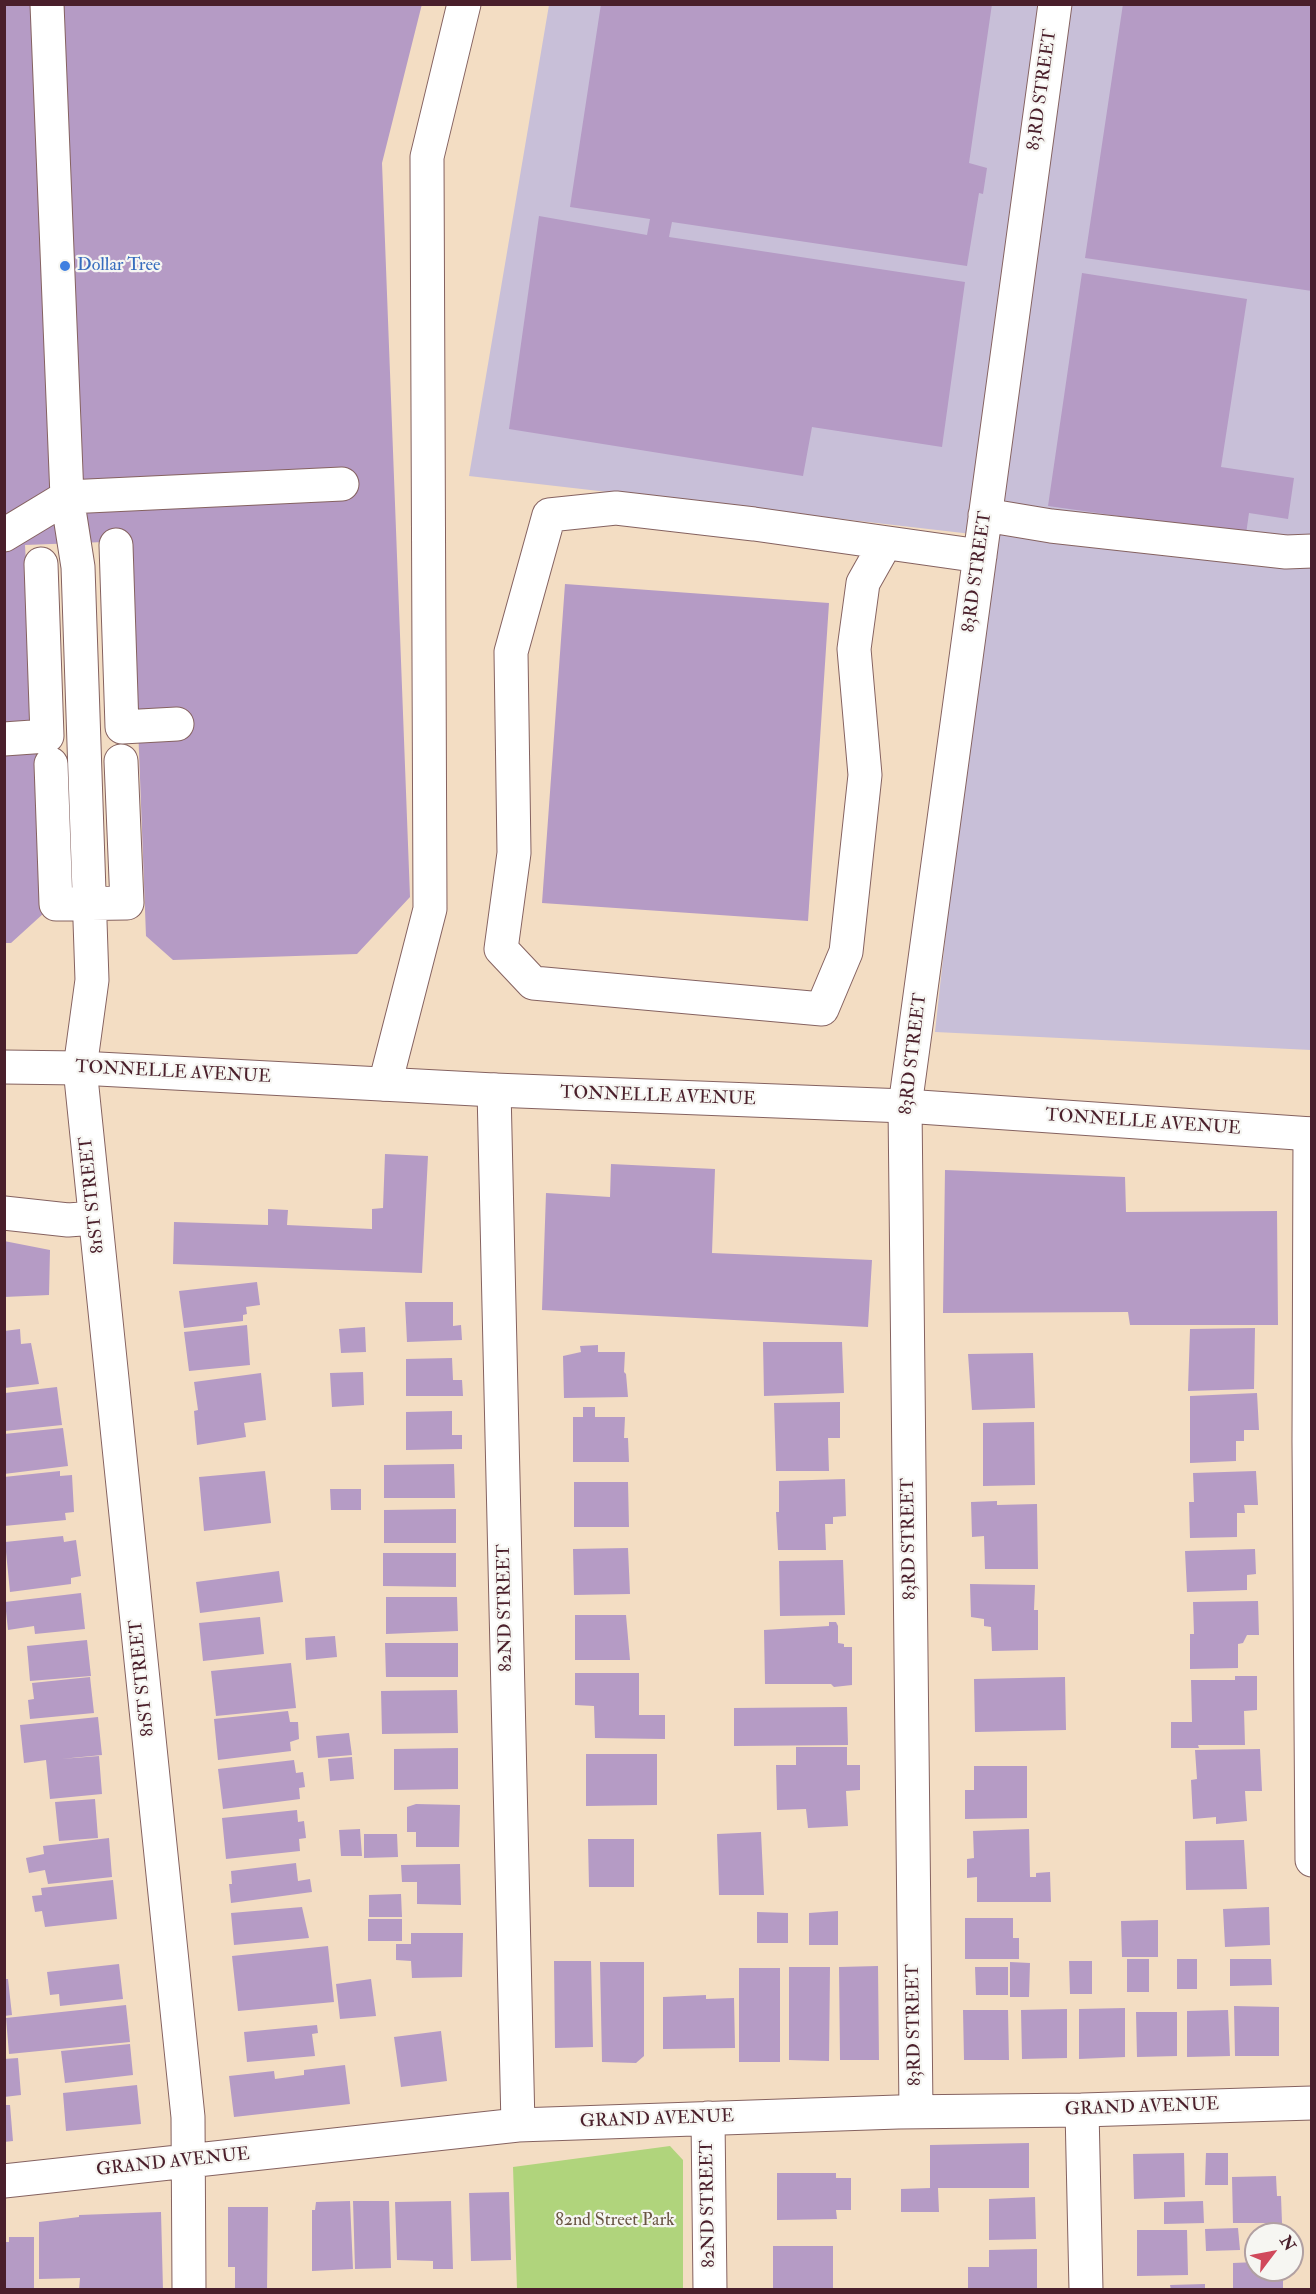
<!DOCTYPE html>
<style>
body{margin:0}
#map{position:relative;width:1316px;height:2294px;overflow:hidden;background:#f3ddc3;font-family:"IM FELL Double Pica",serif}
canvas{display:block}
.frame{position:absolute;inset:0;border:6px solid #4a1f2b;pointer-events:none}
.north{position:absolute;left:1244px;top:2222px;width:60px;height:60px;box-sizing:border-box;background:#f6f6f2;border:2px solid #b1a0a2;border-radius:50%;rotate:58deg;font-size:16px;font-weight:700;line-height:24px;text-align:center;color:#4a1f2b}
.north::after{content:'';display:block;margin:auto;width:21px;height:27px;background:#d1495b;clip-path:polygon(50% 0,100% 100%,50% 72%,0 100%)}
</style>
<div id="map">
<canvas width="1316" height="2294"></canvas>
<div class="frame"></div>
<div class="north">N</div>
</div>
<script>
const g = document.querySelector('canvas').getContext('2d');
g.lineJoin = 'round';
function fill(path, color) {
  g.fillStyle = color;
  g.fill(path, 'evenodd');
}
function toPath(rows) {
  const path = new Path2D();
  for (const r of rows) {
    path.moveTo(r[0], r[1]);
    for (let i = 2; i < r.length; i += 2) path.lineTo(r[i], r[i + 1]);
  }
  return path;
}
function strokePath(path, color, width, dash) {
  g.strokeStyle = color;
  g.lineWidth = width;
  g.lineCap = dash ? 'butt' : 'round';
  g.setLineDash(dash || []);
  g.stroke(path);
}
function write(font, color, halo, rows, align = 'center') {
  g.font = font + ' "IM FELL Double Pica",serif';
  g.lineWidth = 4.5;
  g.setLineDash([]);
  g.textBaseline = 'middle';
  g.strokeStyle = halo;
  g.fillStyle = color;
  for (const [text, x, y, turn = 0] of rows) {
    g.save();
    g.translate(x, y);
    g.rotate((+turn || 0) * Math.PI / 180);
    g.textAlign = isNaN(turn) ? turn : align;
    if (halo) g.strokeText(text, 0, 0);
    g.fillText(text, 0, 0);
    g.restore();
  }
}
fill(toPath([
 [549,5,1311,5,1311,1050,935,1032,989,536,469,476]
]), '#c8bfd8');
fill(toPath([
 [670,2146,683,2160,683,2289,517,2289,513,2167]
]), '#b0d47c');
fill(toPath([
 [4,4,422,4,382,163,410,897,357,954,173,960,146,936,131,541,25,545,44,913,11,943,4,943],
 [601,4,992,4,969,163,987,168,983,194,979,193,967,266,672,222,669,237,965,282,942,447,812,427,803,476,509,429,539,216,647,235,650,219,570,207],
 [1123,4,1312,4,1312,291,1085,258],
 [1082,273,1247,299,1221,467,1294,478,1288,519,1249,513,1246,534,1048,506],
 [565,584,829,603,808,921,542,903],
 [385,1154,428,1156,422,1273,173,1264,174,1222,268,1225,268,1209,288,1210,287,1225,372,1229,372,1209,383,1208],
 [611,1164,715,1169,712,1253,872,1260,868,1327,542,1310,546,1193,610,1197],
 [945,1170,1125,1177,1126,1212,1277,1211,1278,1325,1130,1325,1128,1312,943,1313],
 [4,1241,50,1250,49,1295,4,1297],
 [257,1282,260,1305,246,1307,247,1314,243,1315,243,1321,184,1328,179,1291],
 [405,1302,453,1302,453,1326,461,1325,462,1340,407,1342],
 [247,1325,250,1365,189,1371,184,1332],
 [365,1327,366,1352,341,1353,339,1329],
 [1255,1328,1254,1389,1188,1391,1190,1329],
 [20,1329,21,1344,31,1343,39,1384,4,1388,4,1331],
 [763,1342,842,1342,844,1393,764,1396],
 [598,1345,598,1352,625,1352,624,1372,626,1374,628,1397,564,1398,563,1356,581,1352,580,1346],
 [1033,1353,1035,1408,972,1410,968,1354],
 [452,1358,453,1380,462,1380,463,1396,406,1396,406,1359],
 [363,1372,364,1405,332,1407,330,1373],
 [261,1373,266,1420,244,1423,246,1437,197,1445,194,1411,198,1410,194,1382],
 [57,1387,62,1425,5,1431,5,1393],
 [1257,1393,1259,1430,1244,1430,1244,1441,1236,1441,1236,1461,1190,1463,1190,1396],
 [840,1402,840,1438,828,1438,829,1471,776,1471,774,1403],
 [583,1407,595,1407,595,1417,625,1417,624,1438,628,1438,629,1462,573,1462,573,1417,583,1417],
 [452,1411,452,1435,462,1435,462,1449,406,1450,406,1412],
 [1034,1422,1035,1485,983,1486,983,1423],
 [63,1428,68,1466,4,1474,4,1434],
 [454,1464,455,1498,384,1498,384,1465],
 [60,1471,60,1476,72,1475,74,1512,65,1513,66,1520,4,1526,4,1477],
 [265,1471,271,1523,204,1531,199,1477],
 [1256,1471,1258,1505,1244,1505,1245,1513,1237,1513,1237,1537,1190,1538,1189,1502,1194,1502,1193,1473],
 [845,1479,846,1516,833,1517,833,1524,825,1524,826,1550,778,1550,776,1512,779,1512,779,1481],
 [574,1482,628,1482,629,1527,574,1527],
 [330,1489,361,1489,361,1510,331,1510],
 [997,1501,997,1505,1037,1504,1038,1569,985,1569,984,1536,972,1537,971,1502],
 [456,1509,456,1543,384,1543,384,1510],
 [63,1536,64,1542,76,1540,81,1576,71,1578,71,1584,10,1592,5,1542],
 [628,1548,630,1594,574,1595,573,1549],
 [1255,1549,1256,1574,1247,1575,1247,1590,1187,1592,1185,1551],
 [383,1553,456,1553,456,1587,383,1586],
 [843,1560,845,1615,780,1616,779,1561],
 [279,1571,283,1602,200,1613,196,1582],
 [970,1584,1035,1585,1034,1610,1038,1610,1038,1650,992,1651,991,1627,984,1626,984,1619,971,1617],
 [81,1593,85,1629,35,1634,34,1626,8,1630,5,1602],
 [386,1597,457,1597,458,1631,386,1634],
 [1258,1601,1259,1635,1247,1635,1243,1643,1238,1644,1238,1668,1190,1669,1190,1634,1194,1634,1193,1602],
 [575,1615,626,1615,630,1660,575,1660],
 [260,1617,264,1654,203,1661,199,1623],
 [829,1622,836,1622,838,1626,838,1643,844,1644,844,1647,852,1647,852,1685,834,1687,831,1684,765,1684,764,1630,829,1626],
 [335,1636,337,1657,306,1660,305,1638],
 [87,1640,91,1676,30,1681,27,1646],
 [385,1643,458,1643,458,1677,386,1677],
 [291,1663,296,1708,216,1716,211,1671],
 [575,1673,639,1673,639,1715,665,1715,665,1739,595,1738,594,1706,575,1705],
 [1235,1676,1257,1676,1257,1710,1244,1711,1245,1745,1198,1745,1199,1748,1171,1748,1171,1722,1192,1722,1191,1680,1235,1680],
 [90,1677,94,1713,30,1719,28,1700,34,1699,32,1683],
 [1065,1677,1066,1730,975,1732,974,1679],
 [457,1690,458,1733,382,1734,381,1691],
 [847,1707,848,1745,734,1746,734,1708],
 [288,1711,290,1722,298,1722,299,1739,290,1742,291,1751,218,1760,214,1719],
 [98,1717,102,1755,61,1759,99,1756,102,1794,50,1799,46,1760,24,1763,20,1725],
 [349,1733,352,1755,318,1758,316,1736],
 [796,1747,847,1747,847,1765,860,1765,860,1790,846,1791,848,1826,808,1828,806,1809,777,1810,776,1765,796,1765],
 [458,1748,458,1789,394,1790,394,1749],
 [1260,1749,1262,1791,1245,1791,1247,1821,1216,1824,1216,1817,1193,1819,1191,1780,1197,1779,1195,1750],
 [586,1754,657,1754,657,1805,586,1806],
 [352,1757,354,1779,330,1781,328,1759],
 [294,1760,296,1773,303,1772,305,1787,299,1788,300,1799,223,1809,218,1769],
 [974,1766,1027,1766,1027,1818,965,1819,965,1790,974,1790],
 [95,1799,98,1838,59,1841,55,1802],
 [416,1804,460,1805,459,1847,416,1847,416,1832,407,1832,407,1807],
 [297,1810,298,1822,304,1821,306,1838,299,1839,300,1851,226,1859,222,1818],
 [360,1829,362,1856,341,1856,339,1830],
 [1029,1829,1030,1877,1036,1877,1036,1873,1050,1872,1051,1902,977,1902,977,1877,967,1878,967,1859,974,1858,973,1831],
 [761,1832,764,1895,719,1895,717,1834],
 [364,1834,397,1834,398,1857,364,1858],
 [109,1838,112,1877,48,1884,45,1870,29,1873,26,1858,44,1854,43,1846],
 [588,1839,634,1839,634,1887,589,1887],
 [1244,1840,1247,1889,1186,1890,1185,1841],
 [296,1863,298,1881,310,1879,312,1892,231,1903,229,1884,232,1884,231,1871],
 [460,1864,461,1905,417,1904,417,1882,402,1882,401,1865],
 [113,1880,117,1919,45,1927,42,1911,35,1912,32,1896,42,1895,41,1888],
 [401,1894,402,1917,369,1917,369,1895],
 [302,1907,309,1938,234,1945,231,1913],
 [1269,1907,1270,1945,1225,1947,1223,1909],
 [838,1911,838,1945,809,1945,809,1913],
 [757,1912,788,1913,788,1943,757,1943],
 [965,1918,1013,1918,1013,1938,1019,1938,1019,1959,965,1959],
 [368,1919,402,1919,402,1941,368,1941],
 [1158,1920,1158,1957,1122,1957,1121,1921],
 [411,1933,463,1933,462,1977,412,1978,411,1961,396,1960,396,1944,411,1944],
 [328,1946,334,2002,238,2011,232,1956],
 [1127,1959,1149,1959,1149,1992,1127,1992],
 [1177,1959,1197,1959,1197,1989,1177,1989],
 [1230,1959,1271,1959,1272,1985,1230,1986],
 [554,1961,591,1961,593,2047,555,2048],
 [1069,1961,1092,1961,1092,1994,1070,1994],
 [600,1962,644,1962,644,2056,636,2063,602,2062],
 [1010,1962,1030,1963,1029,1997,1010,1997],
 [119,1964,123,1999,60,2006,59,1994,50,1995,47,1972],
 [878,1966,879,2060,840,2060,839,1967],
 [789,1967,830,1967,829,2061,789,2060],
 [975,1967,1008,1967,1008,1995,976,1995],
 [739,1968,780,1968,780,2062,739,2062],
 [4,1979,8,1979,12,2015,4,2016],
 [371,1979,376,2016,340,2019,336,1984],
 [706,1995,706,1999,734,1998,735,2048,663,2049,663,1997],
 [126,2005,130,2042,9,2054,6,2018],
 [1234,2006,1279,2007,1279,2056,1235,2056],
 [1125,2008,1125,2057,1079,2059,1079,2009],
 [1067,2009,1067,2058,1022,2059,1021,2010],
 [963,2010,1008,2010,1009,2060,964,2060],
 [1228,2010,1230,2056,1187,2057,1187,2011],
 [1136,2012,1177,2012,1177,2056,1137,2057],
 [317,2025,318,2033,312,2034,315,2056,247,2062,244,2032],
 [441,2031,447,2081,401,2087,394,2037],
 [130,2044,133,2075,65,2083,61,2051],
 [18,2058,21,2095,4,2097,4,2059],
 [345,2065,350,2104,234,2117,229,2076,274,2071,275,2079,304,2075,304,2070],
 [137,2085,141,2124,66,2131,63,2093],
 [4,2105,10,2105,13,2141,4,2142],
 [1029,2143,1029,2188,938,2188,939,2212,901,2212,901,2189,930,2188,930,2145],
 [1184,2153,1185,2197,1134,2199,1133,2154],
 [1206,2153,1228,2153,1228,2185,1205,2185],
 [777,2173,836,2173,836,2178,851,2178,851,2210,836,2210,837,2219,777,2220],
 [1276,2176,1277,2196,1281,2196,1282,2223,1233,2223,1232,2177],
 [509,2192,511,2260,471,2261,469,2193],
 [1035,2197,1036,2239,989,2240,989,2199],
 [350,2201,353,2269,312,2271,312,2210,315,2210,316,2202],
 [353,2201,389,2201,391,2268,355,2269],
 [451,2201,453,2269,433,2269,433,2261,397,2260,395,2202],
 [1203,2201,1204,2223,1164,2224,1164,2202],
 [228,2207,268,2207,267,2290,235,2290,235,2267,228,2267],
 [161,2212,163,2290,79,2290,80,2278,39,2279,39,2222,79,2217,79,2215],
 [1238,2228,1240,2250,1206,2251,1205,2229],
 [1137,2230,1187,2230,1188,2275,1137,2276],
 [9,2237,34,2237,34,2290,4,2290,4,2242,9,2242],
 [773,2246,833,2246,833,2290,773,2290],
 [1037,2249,1037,2290,968,2290,968,2267,989,2267,989,2250],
 [1256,2262,1256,2270,1283,2270,1283,2290,1233,2290,1233,2263],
 [1205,2284,1205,2290,1171,2290,1170,2285]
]), '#b59bc5');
const minor = toPath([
 [985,515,1051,526,1286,552,1312,551],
 [4,535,67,497,47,4],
 [885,544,863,583,854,649,865,775,846,952,822,1009,533,983,501,949,514,853,511,652,549,515,616,508,754,524,980,556],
 [116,545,122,727,177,724],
 [4,739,47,736,41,564],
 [51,764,56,904,127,903,121,761],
 [385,1084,430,909,427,157,464,4],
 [494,1090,518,2125],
 [1310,1134,1309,1441,1312,1860],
 [4,1213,68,1220,95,1218],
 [1082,2110,1086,2290],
 [916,2111,905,1106,1055,4],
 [708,2118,710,2290],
 [4,2181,518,2125,898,2112,1082,2110,1312,2103],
 [189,2290,188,2117,80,1068,92,980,78,567,67,497,342,484]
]);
const major = toPath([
 [4,1067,80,1068,494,1090,905,1106,1312,1134]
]);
strokePath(minor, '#856260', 35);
strokePath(major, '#856260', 35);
strokePath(minor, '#fff', 33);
strokePath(major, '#fff', 33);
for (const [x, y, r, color] of [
 [65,266,6,"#3f7fe0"]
]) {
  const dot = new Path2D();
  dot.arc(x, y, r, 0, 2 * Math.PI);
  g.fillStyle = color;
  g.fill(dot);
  strokePath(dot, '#f6f6f2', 2);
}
write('18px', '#4a1f2b', '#f6f6f2', [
 ["83RD STREET",1043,90,-82],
 ["83RD STREET",978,572,-82],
 ["83RD STREET",914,1054,-83],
 ["TONNELLE AVENUE",173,1073,3],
 ["TONNELLE AVENUE",658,1097,2],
 ["TONNELLE AVENUE",1143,1123,4],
 ["81ST STREET",93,1195,-96],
 ["83RD STREET",910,1539,-91],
 ["82ND STREET",506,1608,-91],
 ["81ST STREET",143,1678,-96],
 ["83RD STREET",915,2025,-91],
 ["GRAND AVENUE",1142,2108,-2],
 ["GRAND AVENUE",657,2120,-2],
 ["GRAND AVENUE",173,2163,-6],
 ["82ND STREET",709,2204,-91]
]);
write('18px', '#366cbe', '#f6f6f2', [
 ["Dollar Tree",77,266]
], 'left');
write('18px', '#695543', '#f6f6f2', [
 ["82nd Street Park",615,2221]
]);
</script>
